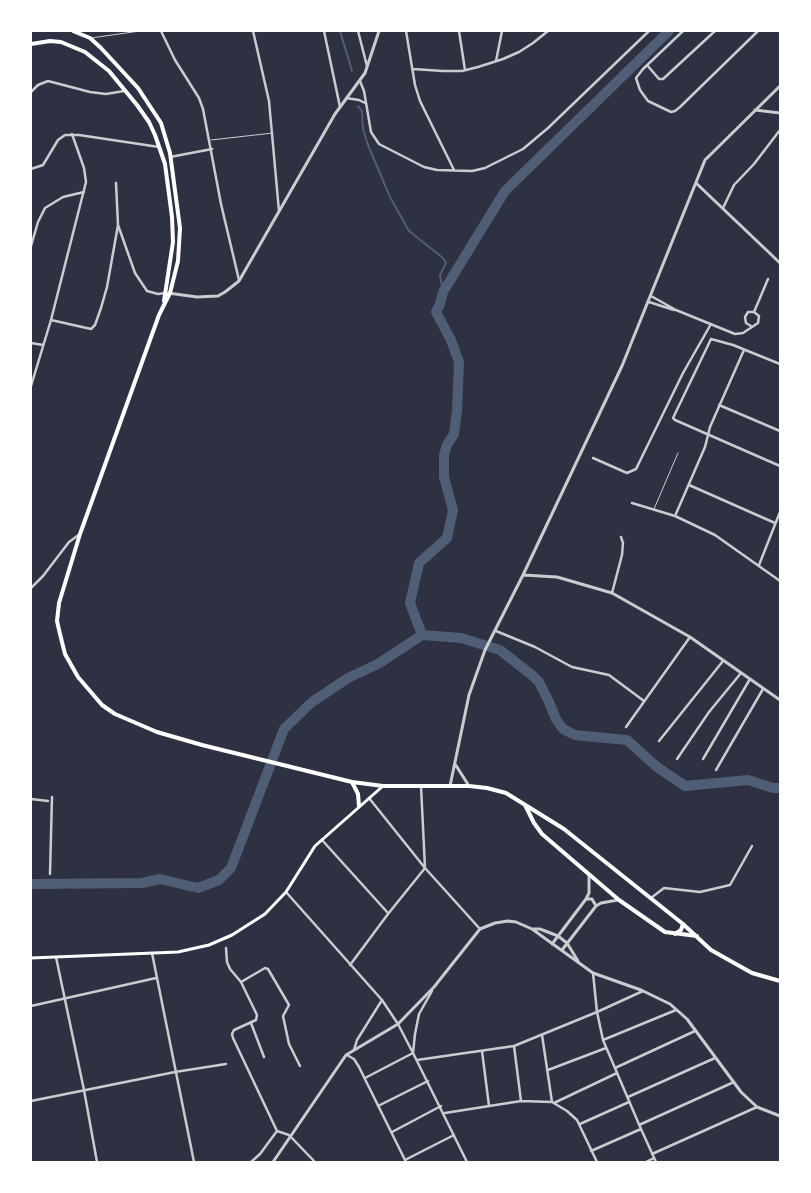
<!DOCTYPE html>
<style>
body{margin:0}
#map{position:relative;width:811px;height:1193px;overflow:hidden;background:#2d3142;font-family:Inter,sans-serif}
canvas{display:block}
.frame{position:absolute;inset:0;border:32px solid #fff;pointer-events:none}
</style>
<div id="map">
<canvas width="811" height="1193"></canvas>
<div class="frame"></div>
</div>
<script>
const g = document.querySelector('canvas').getContext('2d');
g.lineJoin = 'round';
function toPath(rows) {
  const path = new Path2D();
  for (const r of rows) {
    path.moveTo(r[0], r[1]);
    for (let i = 2; i < r.length; i += 2) path.lineTo(r[i], r[i + 1]);
  }
  return path;
}
function strokePath(path, color, width, dash) {
  g.strokeStyle = color;
  g.lineWidth = width;
  g.lineCap = dash ? 'butt' : 'round';
  g.setLineDash(dash || []);
  g.stroke(path);
}
strokePath(toPath([
 [340,31,352,71],
 [358,106,362,111,363,129,368,145,390,197,409,231,443,258,446,263,440,275,443,292]
]), '#4f5d75', 2);
strokePath(toPath([
 [422,635,410,603,419,563,447,538,453,510,444,477,444,455,447,445,454,434,457,410,459,362,451,340,436,312,440,304,443,292,505,191,669,31],
 [422,635,461,638,500,650,533,676,539,682,549,702,556,719,563,729,575,735,627,740,657,767,685,786,748,780,773,788,780,788],
 [31,884,142,883,160,879,198,888,219,880,231,868,284,729,312,702,348,678,378,664,422,635]
]), '#4f5d75', 10);
strokePath(toPath([
 [91,38,140,31],
 [211,140,273,133],
 [654,509,678,453]
]), '#caccd0', 1);
strokePath(toPath([
 [161,31,175,60,199,98,203,109,221,204,239,280],
 [253,31,269,101,279,211],
 [324,31,340,107],
 [358,31,367,66],
 [406,31,415,85,420,101,454,170],
 [459,31,465,70],
 [683,31,643,69,636,78,640,90,648,101,671,112,675,111,680,107,758,31],
 [496,61,502,31],
 [647,65,659,79,663,79,715,31],
 [413,69,443,71,462,71,478,67,503,59,519,52,533,43,548,31],
 [360,81,364,91,371,132,379,144,424,167,437,170,472,171,485,168,523,149,548,128,649,31],
 [31,92,38,85,48,81,90,92,106,94,124,91],
 [346,98,359,100,365,103],
 [170,157,212,149],
 [31,169,43,165,58,140,65,135,79,135,159,147],
 [116,183,118,225,135,273,147,291,158,294,165,293],
 [723,208,734,185,754,164,780,130],
 [31,246,38,222,45,208,63,197,84,192],
 [651,296,676,310,735,334,743,333,758,323,759,316,754,312],
 [649,302,674,310],
 [51,320,91,329,95,325,101,308,107,287,118,225],
 [751,326,746,323,745,317,748,312,754,312,768,279],
 [31,343,43,345],
 [780,364,733,345,711,339,673,418,675,420,780,466],
 [31,386,51,320,86,182,84,168,72,134],
 [719,405,780,431],
 [593,458,627,473,636,469,683,373,711,324],
 [689,485,775,523],
 [632,503,675,516,715,535,780,581],
 [675,516,705,447,710,427,744,350],
 [759,565,780,512],
 [31,588,43,576,69,542,80,534],
 [612,593,622,555,623,543,621,537],
 [496,631,535,647,572,667,609,675,644,701],
 [626,727,690,637],
 [659,741,723,661],
 [677,759,709,712,741,673],
 [703,759,750,679],
 [716,770,763,689],
 [369,798,425,868,480,929],
 [31,799,48,801],
 [322,840,388,913],
 [50,874,52,797],
 [286,892,382,1000,398,1024,413,1053,467,1162],
 [651,898,664,888,700,892,730,885,752,846],
 [226,948,227,962,230,969,241,982,257,1015,256,1020,234,1030,232,1034,233,1038,277,1131],
 [152,953,194,1162],
 [56,957,84,1090,97,1162],
 [350,965,388,914,425,868,421,786],
 [593,973,597,1012,603,1040,641,1129,656,1162],
 [241,982,265,968,268,969,289,1005,283,1016,289,1044,300,1066],
 [31,1006,156,978],
 [251,1023,264,1057],
 [542,1035,552,1102],
 [603,1040,676,1010],
 [514,1046,521,1101],
 [354,1050,357,1040,382,1000],
 [482,1051,489,1106],
 [347,1055,354,1059,359,1067,406,1162],
 [417,1060,514,1046,597,1012,643,991],
 [615,1068,695,1031],
 [548,1070,606,1048],
 [365,1078,413,1053,415,1034,419,1014,432,991],
 [628,1097,715,1058],
 [31,1101,175,1072,226,1064],
 [554,1103,617,1073],
 [378,1106,428,1081],
 [445,1113,521,1101,552,1102,567,1111,577,1120,597,1162],
 [580,1124,629,1102],
 [639,1125,734,1082],
 [392,1132,441,1106],
 [591,1151,641,1129],
 [652,1154,757,1107],
 [405,1160,454,1135],
 [251,1162,260,1154,277,1131,289,1135,315,1162],
 [646,1162,654,1158]
]), '#caccd0', 2.5);
strokePath(toPath([
 [755,110,780,113],
 [696,183,780,263],
 [168,293,197,297,218,296,225,292,239,281,335,114,365,73,379,31],
 [523,575,557,577,612,593,690,637,780,700],
 [455,764,469,786],
 [450,786,469,695,485,650,523,575,622,366,705,160,780,86],
 [586,899,592,899,596,906],
 [533,929,540,929,558,936,567,943,578,961],
 [552,944,586,899,589,893,589,875],
 [562,950,596,906,601,903,618,900],
 [273,1162,346,1055,398,1024,434,987,480,929,495,923,508,921,516,922,532,929,593,973,641,990,670,1004,687,1019,741,1092,757,1107,780,1116]
]), '#caccd0', 3);
strokePath(toPath([
 [31,958,178,952,209,945,232,935,265,914,286,892,315,846,383,786]
]), '#fff', 3);
strokePath(toPath([
 [73,31,90,38,101,48,138,88,161,123,170,153,180,228,178,261,170,293,159,315,80,534,59,603,57,621,60,634,65,654,78,677,102,705,115,714,157,732,202,745,352,782,383,786,469,786,487,788,506,793,564,829,683,924,711,950,752,973,780,981],
 [31,44,50,41,61,42,85,52,109,71,137,105,149,122,155,135,165,164,172,217,173,242,164,301],
 [352,782,358,794,359,806],
 [525,805,534,823,542,834,619,900,665,932,697,936],
 [675,934,681,930,683,924]
]), '#fff', 4);
</script>
